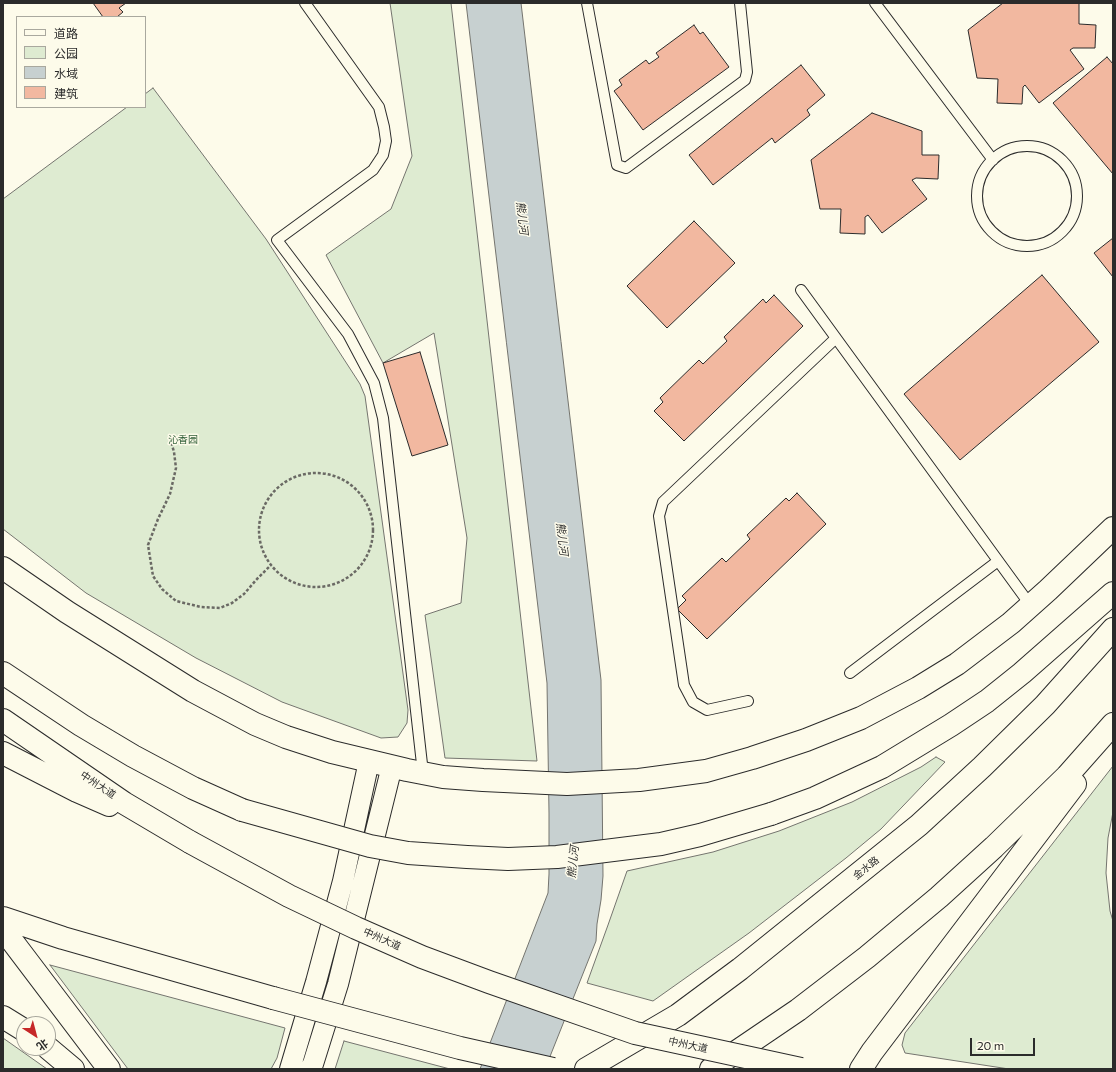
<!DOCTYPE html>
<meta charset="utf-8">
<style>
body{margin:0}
#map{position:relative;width:1116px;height:1072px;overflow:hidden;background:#fdfbea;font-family:Commissioner,"Noto Sans SC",sans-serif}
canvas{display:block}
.frame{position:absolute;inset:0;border:4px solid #2b2b2b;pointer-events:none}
.legend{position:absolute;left:16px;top:16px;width:130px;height:92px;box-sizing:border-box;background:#fdfbea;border:1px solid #a9a89e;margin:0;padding:5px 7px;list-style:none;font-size:12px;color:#2b2b2b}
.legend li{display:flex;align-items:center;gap:8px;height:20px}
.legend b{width:20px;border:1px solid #a9a89e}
.north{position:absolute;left:16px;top:1016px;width:40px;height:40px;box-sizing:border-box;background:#fdfbea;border:1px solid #a9a89e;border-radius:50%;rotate:144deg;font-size:11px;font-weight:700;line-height:16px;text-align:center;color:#2b2b2b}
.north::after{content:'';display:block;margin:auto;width:14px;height:18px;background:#c62828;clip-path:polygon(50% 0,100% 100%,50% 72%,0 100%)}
.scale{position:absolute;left:970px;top:1038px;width:65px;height:18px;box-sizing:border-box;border:2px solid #2b2b2b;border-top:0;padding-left:5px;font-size:12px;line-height:14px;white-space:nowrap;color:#2b2b2b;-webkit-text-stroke:3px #fdfbea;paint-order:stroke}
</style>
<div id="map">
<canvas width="1116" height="1072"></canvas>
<div class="frame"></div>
<ul class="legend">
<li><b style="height:5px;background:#fdfbea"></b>道路</li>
<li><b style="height:11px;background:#deebd1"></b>公园</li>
<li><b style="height:11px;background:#c7d0d0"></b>水域</li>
<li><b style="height:11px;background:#f2b8a0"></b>建筑</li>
</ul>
<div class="north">北</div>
<div class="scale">20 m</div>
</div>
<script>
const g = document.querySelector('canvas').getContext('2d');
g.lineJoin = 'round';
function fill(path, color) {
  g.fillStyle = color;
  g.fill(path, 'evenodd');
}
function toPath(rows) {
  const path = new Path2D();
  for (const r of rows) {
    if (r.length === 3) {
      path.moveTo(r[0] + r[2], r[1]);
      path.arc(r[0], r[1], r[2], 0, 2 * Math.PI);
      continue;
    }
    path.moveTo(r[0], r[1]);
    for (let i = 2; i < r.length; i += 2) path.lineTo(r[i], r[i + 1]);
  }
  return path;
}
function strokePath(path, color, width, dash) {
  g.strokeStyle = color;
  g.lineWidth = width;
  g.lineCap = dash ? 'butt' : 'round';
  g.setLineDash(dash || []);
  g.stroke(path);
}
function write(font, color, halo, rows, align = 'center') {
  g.font = font + ' Commissioner,"Noto Sans SC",sans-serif';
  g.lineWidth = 3;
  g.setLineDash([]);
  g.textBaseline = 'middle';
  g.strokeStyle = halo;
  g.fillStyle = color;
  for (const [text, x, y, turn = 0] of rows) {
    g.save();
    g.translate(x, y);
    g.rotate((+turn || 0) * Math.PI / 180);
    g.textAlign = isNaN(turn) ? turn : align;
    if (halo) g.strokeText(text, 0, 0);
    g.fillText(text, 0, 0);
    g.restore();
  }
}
const green = toPath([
 [390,3,451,3,537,761,445,758,425,615,461,603,467,538,434,333,383,363,326,255,391,209,412,156,390,3],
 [153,88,266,239,360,384,365,396,408,710,407,723,398,737,381,738,282,702,196,658,86,593,3,529,3,199,127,107,145,107,145,94,153,88],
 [936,757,945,762,881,829,846,858,749,933,653,1001,587,983,608,925,627,871,713,852,779,831,852,802,921,767,936,757],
 [1113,766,1113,812,1108,838,1106,873,1110,911,1113,921,1113,1069,1009,1069,905,1053,902,1045,905,1033,1113,766],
 [50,965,285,1028,277,1058,271,1069,128,1069,50,965],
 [3,1038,47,1069,3,1069,3,1038],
 [344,1041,450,1069,335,1069,344,1041]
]);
fill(green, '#deebd1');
strokePath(green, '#74746e', 1);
const water = toPath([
 [466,3,521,3,601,680,603,876,601,900,597,924,596,941,545,1069,480,1069,548,893,549,874,549,813,547,683,466,3]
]);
fill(water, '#c7d0d0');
strokePath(water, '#74746e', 1);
const building = toPath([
 [93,3,126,3,119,8,123,12,117,17,103,17,93,3],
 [1003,3,1079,3,1079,24,1096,25,1095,48,1073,48,1070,50,1084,69,1039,103,1025,85,1023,87,1022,104,997,103,998,79,977,78,968,30,1003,3],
 [694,25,700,34,703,32,729,67,643,130,614,91,622,85,619,80,646,60,649,64,659,57,656,53,694,25],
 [1107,57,1113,64,1113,174,1053,103,1107,57],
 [801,65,825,95,807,110,810,115,775,143,772,138,713,185,689,155,801,65],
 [872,113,922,131,922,155,939,155,938,179,916,178,912,180,927,199,882,233,868,215,865,217,865,234,840,233,841,209,820,209,811,160,872,113],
 [694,221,735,263,667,328,627,286,694,221],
 [1113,238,1113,277,1094,253,1113,238],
 [1042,275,1099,342,960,460,904,394,1042,275],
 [774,295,803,326,684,441,654,411,663,402,660,398,699,360,703,364,727,341,724,337,763,299,766,303,774,295],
 [420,352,448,445,412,456,383,363,420,352],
 [797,493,826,524,707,639,677,609,686,600,682,596,722,558,726,562,750,539,747,535,786,498,789,501,797,493]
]);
fill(building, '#f2b8a0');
strokePath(building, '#2b2b2b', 1);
const service = toPath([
 [305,3,379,107,384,127,386,141,383,155,373,170,277,240,348,334,374,383,383,418,423,773],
 [587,3,617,165,626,168,745,80,747,72,740,3],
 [875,3,993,160],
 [1027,196,50],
 [801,290,1031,606],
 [850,673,998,561],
 [748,701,707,710,693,702,684,685,659,516,663,502,836,338]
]);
const minor = toPath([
 [290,1069,316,982,343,881,369,761],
 [310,1069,313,1064,338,984,392,766]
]);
const tertiary = toPath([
 [3,568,67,612,193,691,255,724,286,737,332,752,407,770,443,777,483,780,567,784,639,780,706,771,752,758,806,740,861,718,918,688,957,664,1011,623,1048,590,1113,528]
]);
const primary = toPath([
 [3,1017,24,1030],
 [48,1048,73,1069],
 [586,1069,678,1015,740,969,919,825,982,767,1045,705,1113,629],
 [711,1069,798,1010,867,957,939,897,994,847,1067,776,1113,724],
 [861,1069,872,1052,1075,784]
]);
const trunk = toPath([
 [3,673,81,725,133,756,193,788,242,810],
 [3,720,124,803,190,842],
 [3,753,77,791,109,805],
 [771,814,815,798,882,767,951,725,987,701,1022,673,1113,593],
 [3,918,63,938,273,998],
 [3,929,109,1069]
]);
strokePath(service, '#2b2b2b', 12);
strokePath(minor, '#2b2b2b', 22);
strokePath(tertiary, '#2b2b2b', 24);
strokePath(primary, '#2b2b2b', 24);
strokePath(trunk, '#2b2b2b', 24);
strokePath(toPath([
 [170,438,174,452,176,468,170,494,158,519,148,545,153,576,162,589,176,601,201,607,220,608,232,603,244,594,257,579,271,565],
 [316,530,57]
]), '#6a6964', 2.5, [3, 2]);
strokePath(service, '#fdfbea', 10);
strokePath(minor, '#fdfbea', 20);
strokePath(tertiary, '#fdfbea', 22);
strokePath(primary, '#fdfbea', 22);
strokePath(trunk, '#fdfbea', 22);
const trunkBridge = toPath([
 [242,810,370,846,408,853,467,857,508,859,557,857,661,844,700,835,771,814],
 [190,842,289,896,356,928,422,957,489,982,635,1033,801,1069],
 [273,998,460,1048,553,1069]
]);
strokePath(trunkBridge, '#2b2b2b', 24, []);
strokePath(trunkBridge, '#fdfbea', 22);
write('10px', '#34623c', '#fdfbea', [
 ["沁香园",183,440]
]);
write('10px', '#2b2b2b', '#fdfbea', [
 ["中州大道",98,785,34],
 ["金水路",866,868,-39],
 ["中州大道",382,939,24],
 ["中州大道",688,1045,12]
]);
write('italic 11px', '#2b2b2b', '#fdfbea', [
 ["熊儿河",522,218,83],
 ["熊儿河",562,539,83],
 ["熊儿河",573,862,-84]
]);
</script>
